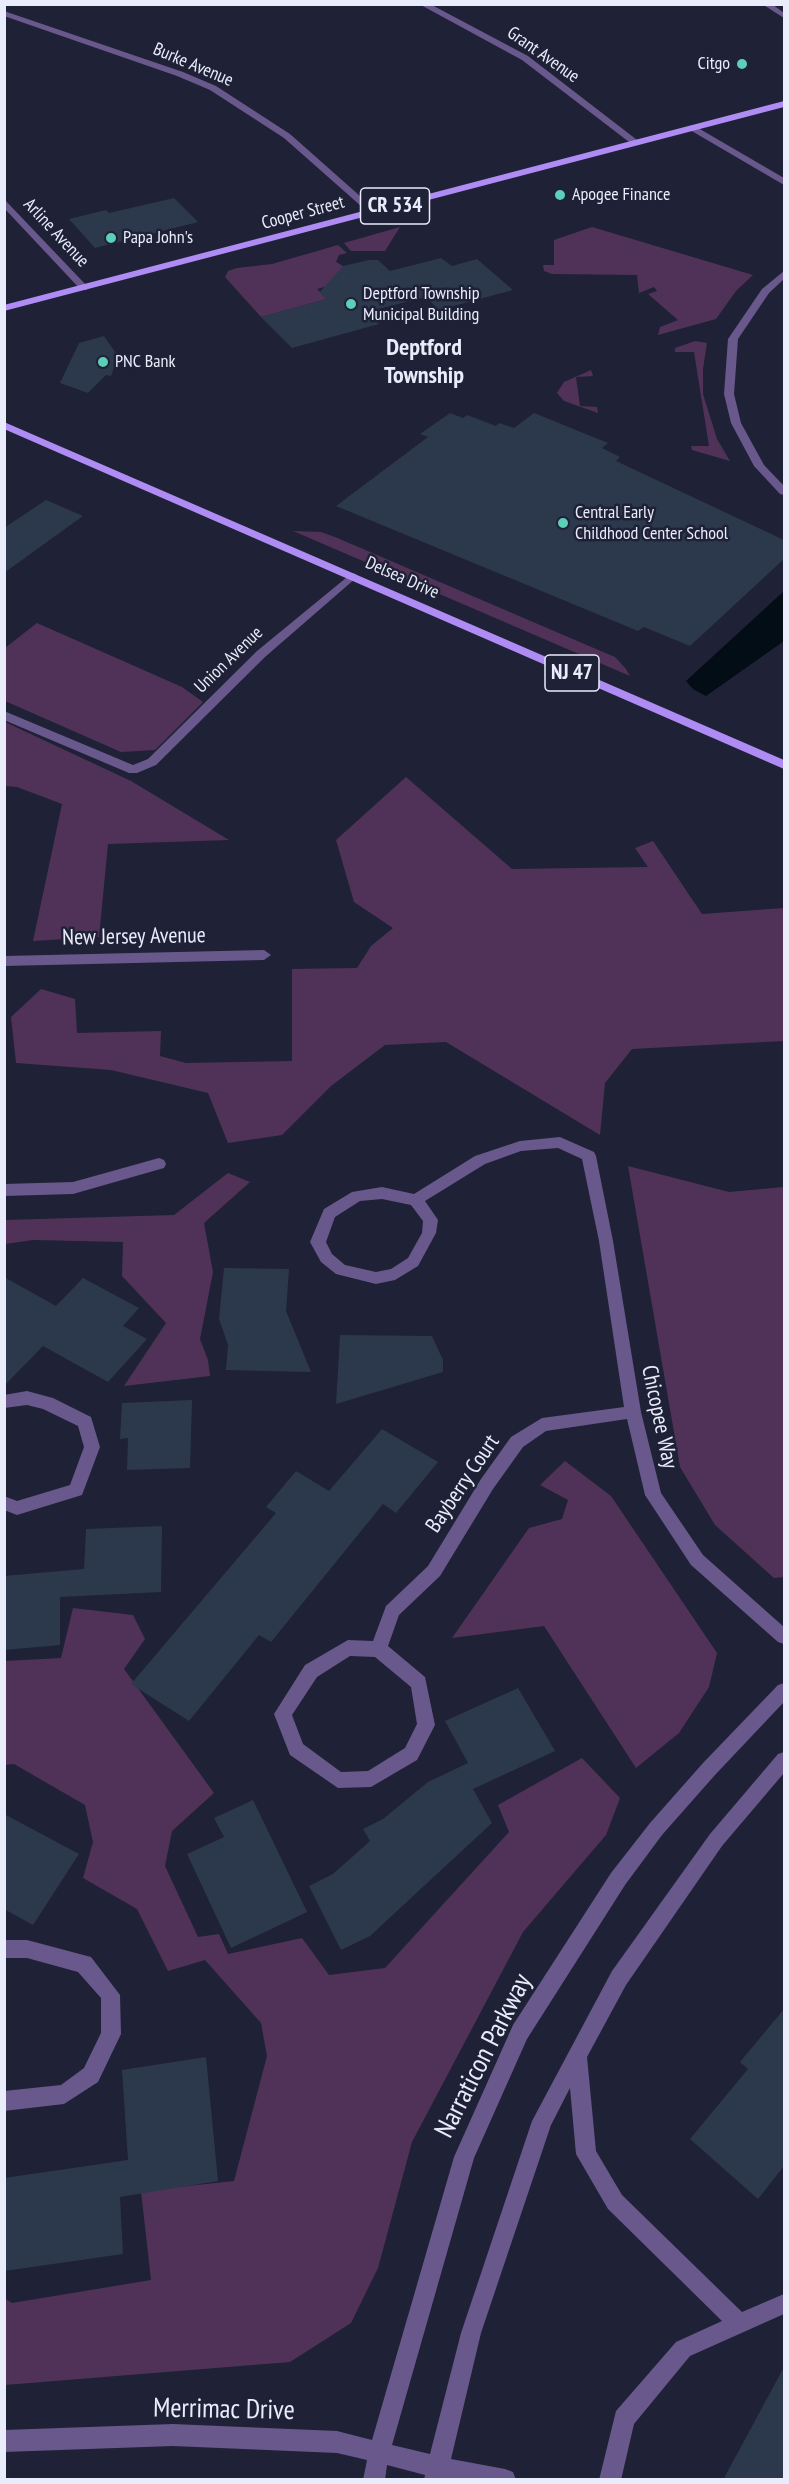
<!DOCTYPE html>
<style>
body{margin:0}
#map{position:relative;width:789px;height:2484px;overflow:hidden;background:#1f2136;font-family:"PT Sans Narrow",sans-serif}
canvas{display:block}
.frame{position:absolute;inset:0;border:6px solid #e9ecfa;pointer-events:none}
</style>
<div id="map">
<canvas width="789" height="2484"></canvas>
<div class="frame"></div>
</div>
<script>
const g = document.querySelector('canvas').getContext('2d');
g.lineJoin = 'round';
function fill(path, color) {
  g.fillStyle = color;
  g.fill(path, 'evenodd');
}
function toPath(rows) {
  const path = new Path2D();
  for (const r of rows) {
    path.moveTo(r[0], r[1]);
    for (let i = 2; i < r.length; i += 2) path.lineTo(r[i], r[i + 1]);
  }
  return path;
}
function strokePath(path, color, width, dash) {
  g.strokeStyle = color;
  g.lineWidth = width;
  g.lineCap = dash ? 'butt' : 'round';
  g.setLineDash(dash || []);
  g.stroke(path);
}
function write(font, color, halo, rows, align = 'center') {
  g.font = font + ' "PT Sans Narrow",sans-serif';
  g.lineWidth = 5;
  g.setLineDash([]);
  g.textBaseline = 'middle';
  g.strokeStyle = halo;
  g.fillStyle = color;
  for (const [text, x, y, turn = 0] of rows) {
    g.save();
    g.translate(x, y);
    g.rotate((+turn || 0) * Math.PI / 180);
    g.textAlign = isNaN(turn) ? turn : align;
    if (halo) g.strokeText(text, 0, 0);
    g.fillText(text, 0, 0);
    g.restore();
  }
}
fill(toPath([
 [400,227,385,251,351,251,344,243],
 [592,227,753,275,736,291,716,319,658,335,660,327,678,320,648,294,657,291,654,287,639,293,637,275,552,274,544,271,543,265,554,265,554,240],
 [338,245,347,253,339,255,336,262,343,266,349,280,317,289,327,299,261,317,225,277,228,271,237,268,272,264],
 [695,341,707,343,703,369,703,394,717,439,730,461,692,450,691,446,709,446,694,352,675,352,675,348],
 [591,370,593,376,576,377,580,406,597,407,598,413,564,401,557,393,564,382],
 [293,531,321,532,335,537,589,646,615,657,626,669,630,676],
 [37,623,182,687,203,702,155,750,121,752,5,701,5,648],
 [5,722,131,781,229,840,108,844,99,937,33,941,62,804,17,787,5,786],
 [406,777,512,869,648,867,635,848,653,841,702,914,784,908,784,1041,632,1049,605,1083,600,1135,446,1042,385,1045,331,1086,282,1135,228,1143,208,1093,111,1070,16,1063,11,1017,41,989,75,999,77,1033,161,1031,160,1056,186,1063,292,1061,292,969,357,968,371,946,393,928,354,902,336,840],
 [628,1166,729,1192,784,1187,784,1577,774,1578,715,1525,680,1467],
 [228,1173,250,1182,204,1223,213,1272,200,1339,208,1360,210,1376,124,1386,166,1323,122,1276,123,1242,33,1240,5,1244,5,1220,174,1215],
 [565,1461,611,1496,717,1653,709,1687,679,1733,636,1768,544,1626,452,1638,529,1528,562,1519,568,1500,540,1485],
 [73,1608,133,1615,145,1639,124,1669,214,1793,172,1831,165,1866,198,1937,219,1934,228,1954,302,1938,329,1975,385,1968,509,1832,498,1805,582,1758,620,1798,606,1835,523,1932,412,2142,378,2268,351,2323,290,2362,5,2385,4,2298,12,2303,151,2280,141,2191,234,2181,267,2056,261,2023,205,1960,168,1971,137,1909,83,1878,93,1842,85,1805,14,1764,5,1765,5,1661,61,1658]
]), '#503259');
fill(toPath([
 [784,591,784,641,706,696,693,689,686,681]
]), '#030d15');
fill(toPath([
 [174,198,198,222,95,248,69,219,106,210,109,213],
 [441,258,452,266,477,259,513,290,439,310,426,297,366,312,379,324,292,348,261,317,327,299,320,292,343,266,369,260,378,260,390,271],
 [104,336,118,356,111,376,106,375,88,393,60,383,79,343],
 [450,413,463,418,467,415,496,426,499,423,514,428,534,413,608,443,602,448,620,457,616,461,784,540,784,559,690,646,644,627,638,631,336,506,428,437,420,434],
 [46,500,83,516,4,573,4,528],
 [224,1268,289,1269,286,1311,311,1372,226,1370,228,1345,219,1319],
 [4,1277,56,1306,83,1278,139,1308,123,1326,147,1339,108,1382,43,1346,4,1386],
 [340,1335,432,1336,443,1360,443,1372,336,1404],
 [192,1400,190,1468,127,1470,128,1438,120,1439,122,1403],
 [382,1429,438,1462,396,1513,383,1504,271,1642,259,1635,189,1721,131,1684,276,1513,266,1507,296,1471,329,1491],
 [162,1526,161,1592,60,1597,60,1645,4,1650,4,1576,84,1569,86,1529],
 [518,1688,555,1751,473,1789,492,1823,370,1936,341,1950,309,1886,333,1874,370,1841,363,1829,383,1819,428,1782,468,1763,445,1721],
 [253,1800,307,1912,231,1948,187,1854,224,1837,214,1818],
 [4,1814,79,1854,33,1925,4,1909],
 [784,2009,784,2166,758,2199,690,2139,748,2069,740,2062],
 [206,2057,218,2181,120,2197,123,2254,4,2271,4,2178,128,2160,122,2070],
 [784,2367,784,2480,723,2480]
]), '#2c394c');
fill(toPath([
 [419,4,430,4,528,56,641,143,633,145,522,60,419,4],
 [762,4,772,4,784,13,784,18,762,4],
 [4,11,183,72,216,86,290,134,378,212,370,214,284,138,210,90,177,76,4,16,4,11],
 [693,125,784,178,784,185,690,130,690,126,693,125],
 [4,199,87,286,87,290,81,290,4,208,4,199],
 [784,271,784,279,769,293,738,339,734,394,741,423,764,465,784,486,784,495,780,494,754,466,731,423,724,394,728,339,762,289,784,271],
 [352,573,356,574,356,578,265,657,156,765,137,773,129,773,4,720,4,711,133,765,148,759,257,651,352,573],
 [264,950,271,955,264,960,4,966,4,956,264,950],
 [560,1137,594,1152,596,1156,613,1241,641,1412,661,1493,703,1555,784,1627,784,1644,778,1642,691,1565,645,1495,627,1419,546,1431,523,1447,493,1489,440,1576,399,1615,388,1646,425,1677,435,1725,417,1760,371,1787,338,1788,290,1755,274,1714,305,1665,348,1640,373,1641,386,1606,428,1566,481,1479,511,1437,542,1418,624,1407,599,1241,582,1159,558,1148,521,1151,485,1164,425,1201,438,1220,436,1233,418,1266,395,1280,376,1284,336,1274,321,1262,310,1242,324,1209,352,1192,382,1187,414,1194,475,1156,520,1141,560,1137],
 [382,1199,411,1205,423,1221,422,1233,408,1258,391,1269,376,1272,345,1265,332,1254,326,1242,335,1217,360,1201,382,1199],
 [350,1656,375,1657,411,1687,417,1724,405,1748,368,1771,341,1772,303,1744,292,1715,317,1677,350,1656],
 [159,1158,164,1160,166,1164,164,1168,73,1194,4,1196,4,1184,73,1182,159,1158],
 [27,1391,53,1398,91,1417,100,1447,82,1495,17,1515,4,1510,4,1496,17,1501,70,1485,84,1447,78,1426,43,1409,27,1405,4,1408,4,1395,27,1391],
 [784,1683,784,1702,715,1775,662,1835,625,1885,527,2039,474,2158,392,2445,430,2454,461,2333,532,2121,612,1971,710,1834,778,1754,784,1752,784,1773,722,1846,626,1985,587,2057,596,2151,622,2195,742,2312,784,2294,784,2314,690,2356,634,2424,621,2480,599,2480,616,2411,676,2342,722,2321,608,2209,576,2154,570,2088,551,2125,481,2333,451,2459,505,2469,513,2472,516,2480,424,2480,425,2475,387,2465,385,2480,363,2480,367,2460,337,2453,173,2446,4,2452,4,2430,173,2424,337,2431,372,2440,454,2157,513,2025,611,1873,650,1823,703,1763,778,1685,784,1683],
 [4,1940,27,1940,91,1957,120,1995,121,2034,98,2082,64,2104,4,2111,4,2091,61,2085,84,2068,101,2033,101,1998,78,1972,27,1958,4,1958,4,1940]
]), '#69588b');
fill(toPath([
 [784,101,784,107,4,311,4,305,784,101],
 [4,422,784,760,784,769,4,429,4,422]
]), '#af8bf4');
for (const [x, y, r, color] of [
 [742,64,6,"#5dceb9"],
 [560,195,6,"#5dceb9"],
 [111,238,6,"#5dceb9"],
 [351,304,6,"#5dceb9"],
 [103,362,6,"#5dceb9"],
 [563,523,6,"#5dceb9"]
]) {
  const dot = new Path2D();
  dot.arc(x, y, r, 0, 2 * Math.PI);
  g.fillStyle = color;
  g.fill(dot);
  strokePath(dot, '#1f2136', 2);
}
write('18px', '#e9ecfa', '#1f2136', [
 ["Grant Avenue",543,55,35],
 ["Burke Avenue",193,65,23],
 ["Cooper Street",303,213,-15],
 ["Arline Avenue",56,233,47],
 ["Delsea Drive",402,578,24],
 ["Union Avenue",229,660,-44]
]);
write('18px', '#e9ecfa', '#1f2136', [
 ["Citgo",730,64,"right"],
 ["Apogee Finance",572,195],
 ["Papa John's",123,238],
 ["Deptford Township",363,294],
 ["Municipal Building",363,315],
 ["PNC Bank",115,362],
 ["Central Early",575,513],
 ["Childhood Center School",575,534]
], 'left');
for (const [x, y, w] of [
 [395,206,69],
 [572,673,54]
]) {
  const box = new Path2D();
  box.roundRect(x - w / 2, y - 18, w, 36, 4.5);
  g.fillStyle = '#1f2136';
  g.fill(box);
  strokePath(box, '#e9ecfa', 1.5);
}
write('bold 21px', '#e9ecfa', null, [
 ["CR 534",395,206],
 ["NJ 47",572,673]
]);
write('22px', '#e9ecfa', '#1f2136', [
 ["New Jersey Avenue",134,937,-1],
 ["Chicopee Way",659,1417,78],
 ["Bayberry Court",463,1484,-56]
]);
write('bold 24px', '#e9ecfa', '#1f2136', [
 ["Deptford",424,348],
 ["Township",424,376]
]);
write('27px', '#e9ecfa', '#1f2136', [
 ["Narraticon Parkway",484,2056,-63],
 ["Merrimac Drive",224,2410,1]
]);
</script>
